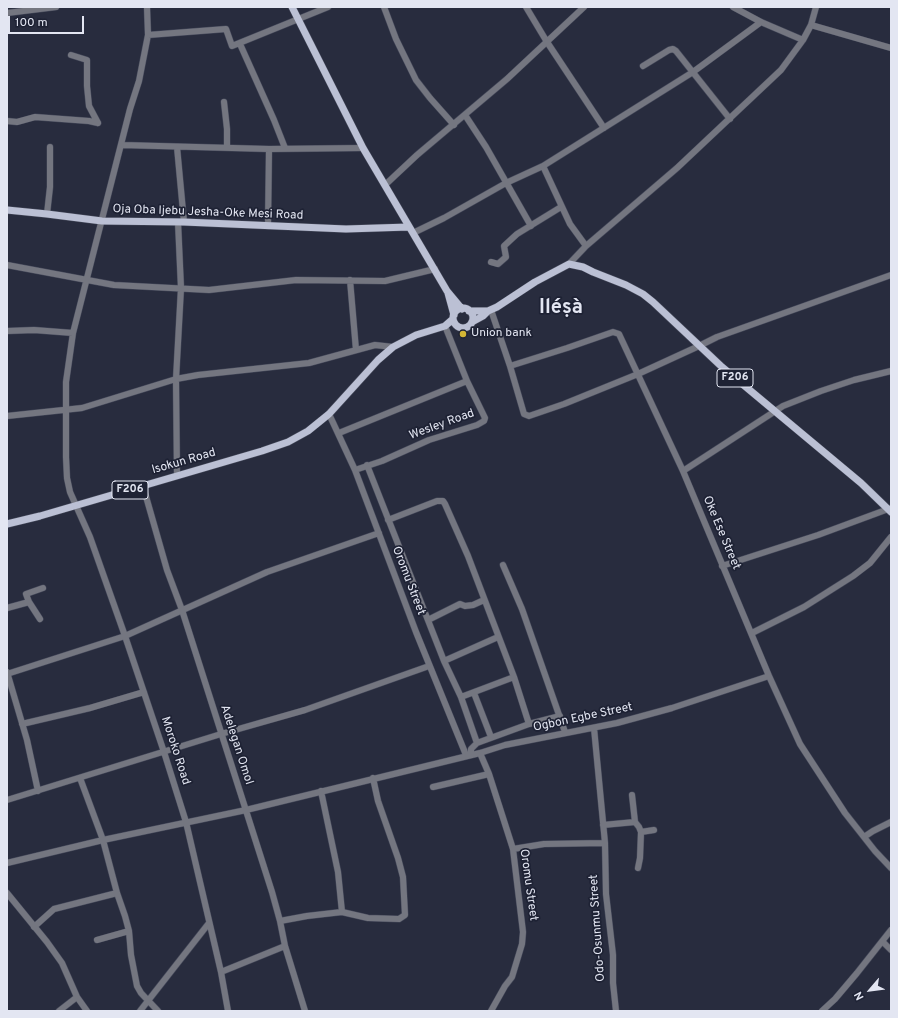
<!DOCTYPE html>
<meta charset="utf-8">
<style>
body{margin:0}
#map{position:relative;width:898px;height:1018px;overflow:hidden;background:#282c3e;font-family:Overpass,sans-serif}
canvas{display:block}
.frame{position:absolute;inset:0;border:8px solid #e3e6f2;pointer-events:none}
.north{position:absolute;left:850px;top:970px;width:40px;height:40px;-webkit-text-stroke:3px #1e2234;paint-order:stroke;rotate:242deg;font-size:11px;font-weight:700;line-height:16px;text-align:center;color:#e3e6f2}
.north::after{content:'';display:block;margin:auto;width:14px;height:18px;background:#e3e6f2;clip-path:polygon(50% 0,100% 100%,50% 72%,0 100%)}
.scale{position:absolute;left:8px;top:16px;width:76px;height:18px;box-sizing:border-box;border:2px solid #e3e6f2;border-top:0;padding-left:5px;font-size:12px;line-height:14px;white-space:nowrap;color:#e3e6f2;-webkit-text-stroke:3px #1e2234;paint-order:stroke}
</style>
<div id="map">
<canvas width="898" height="1018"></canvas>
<div class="frame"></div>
<div class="north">N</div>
<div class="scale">100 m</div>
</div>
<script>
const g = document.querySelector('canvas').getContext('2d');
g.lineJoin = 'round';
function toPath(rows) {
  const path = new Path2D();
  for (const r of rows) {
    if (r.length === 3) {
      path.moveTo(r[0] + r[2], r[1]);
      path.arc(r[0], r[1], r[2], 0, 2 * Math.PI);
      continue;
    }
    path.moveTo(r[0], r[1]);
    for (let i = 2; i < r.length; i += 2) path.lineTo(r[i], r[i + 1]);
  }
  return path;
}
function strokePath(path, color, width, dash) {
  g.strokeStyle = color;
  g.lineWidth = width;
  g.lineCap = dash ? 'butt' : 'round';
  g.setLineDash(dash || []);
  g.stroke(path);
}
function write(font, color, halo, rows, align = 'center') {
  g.font = font + ' Overpass,sans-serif';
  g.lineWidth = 3.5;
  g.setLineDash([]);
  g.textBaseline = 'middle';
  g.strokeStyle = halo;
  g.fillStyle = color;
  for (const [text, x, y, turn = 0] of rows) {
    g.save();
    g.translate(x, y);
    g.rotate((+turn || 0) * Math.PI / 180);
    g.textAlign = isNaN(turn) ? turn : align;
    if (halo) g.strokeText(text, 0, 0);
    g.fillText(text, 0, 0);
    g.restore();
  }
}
const minor = toPath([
 [147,7,148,35,139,81,130,109,73,333,66,382,66,457,67,478,70,492,90,537,125,636,164,752,186,822,221,972,228,1011],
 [384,7,396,39,416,80,430,98,454,125],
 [526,7,547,42,604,128],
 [733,7,761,22,803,40],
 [7,13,56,7],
 [811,25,891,48],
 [148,35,226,29,232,46,328,7],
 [240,44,274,120,285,148],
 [71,55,87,60,87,86,89,106,98,123],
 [643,66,669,50,673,49,676,51,730,119],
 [224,102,227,129,227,148],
 [465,115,486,147,531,226],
 [7,121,17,122,35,117,89,121,98,123],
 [122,145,269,149,363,148],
 [177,147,184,222],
 [543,166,570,224,586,246],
 [385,185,417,155,507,79,584,7],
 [47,214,50,187,50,147],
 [268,226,269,149],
 [413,233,444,218,506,183,543,166,693,72,761,22],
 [491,262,498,264,506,257,504,246,517,234,561,207],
 [569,264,586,246,677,168,781,70,803,40,811,25,816,7],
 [7,265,114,285,209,290,296,280,385,281,435,269],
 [350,280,356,350],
 [491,310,510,366,524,414,529,416,564,404,638,374,699,346,717,337,891,275],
 [7,331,34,330,73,333],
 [510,366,567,348,613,332,619,334,683,471,769,676,800,744,845,813,875,851,891,868],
 [329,414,355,470,416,632,466,755],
 [7,416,82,408,176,379,198,375,309,363,375,345,393,347],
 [339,433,467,381],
 [367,465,444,661,461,697,477,743],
 [355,470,382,461,429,440,477,425,484,421,485,418,467,381,445,326],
 [683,471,783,406,821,391,854,380,891,371],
 [177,476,176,379,181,288,178,222],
 [143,486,167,570,182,610,272,892,280,921,285,946,305,1011],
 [388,520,437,501,443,501,445,504,468,556,514,677,529,724],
 [503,565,522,609,565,732],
 [722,566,818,535,891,508],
 [29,602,26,594,43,588],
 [7,608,29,602,40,619],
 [428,620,460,604,465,606,473,605,484,600],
 [752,633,804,607,853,576,870,563,891,537],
 [444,661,498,637],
 [7,672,27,740,38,791],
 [7,674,125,636,267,572,379,533],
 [474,693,491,737],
 [461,697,514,677],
 [22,724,90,708,144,692],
 [594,728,605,843,606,894,613,955,613,983,616,1011],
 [480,753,489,774,513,849,523,932,522,944,512,977,505,986,491,1011],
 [471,754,471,749,477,743,529,724,560,716],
 [80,778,103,840,117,893,125,916,129,931,131,955,137,986,141,993,158,1011],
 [433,787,489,774],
 [321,791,338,872,342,912],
 [632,795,635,822],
 [7,800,221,734,305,710,429,666],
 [603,825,635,822,639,827,641,832],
 [864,837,873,831,891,822],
 [513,849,544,844,605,843],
 [7,863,103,840,246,810,480,753,505,745,617,723,672,708,769,676],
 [638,868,640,858,641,832,654,830],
 [7,893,47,942,62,963,77,997,87,1011],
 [280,921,307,916,342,912,368,918,399,919,405,915,403,877,398,858,378,801,373,778],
 [34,927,54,909,117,893],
 [97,940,129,931],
 [883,942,891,950],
 [221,972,285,946],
 [59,1011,77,997],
 [140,1011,209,923],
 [822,1011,835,999,857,973,891,930]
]);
const major = toPath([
 [292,7,363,148,447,291,462,309],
 [7,210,47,214,102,221,184,222,346,229,409,227],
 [448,293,454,315],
 [463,318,10],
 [469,311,488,311],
 [472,322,483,316,488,311,497,307,535,282,569,264,583,267,593,272,626,285,643,294,653,302,722,367,861,483,891,512],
 [7,524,40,516,262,451,288,442,308,431,329,414,378,360,393,347,416,335,445,326,453,319]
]);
strokePath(minor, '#464a5b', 7);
strokePath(major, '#464a5b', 8);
strokePath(minor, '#747680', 6);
strokePath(major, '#bbc0d4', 7);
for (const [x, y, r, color] of [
 [463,334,4,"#d4b635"]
]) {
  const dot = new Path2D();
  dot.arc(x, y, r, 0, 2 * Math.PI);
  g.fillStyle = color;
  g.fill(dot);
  strokePath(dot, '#1e2234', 1.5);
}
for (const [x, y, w] of [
 [735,378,36],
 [130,490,36]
]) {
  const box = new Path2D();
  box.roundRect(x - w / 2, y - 9, w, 18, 3);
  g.fillStyle = '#1e2234';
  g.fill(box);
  strokePath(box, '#e3e6f2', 1);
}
write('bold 11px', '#e3e6f2', null, [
 ["F206",735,378],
 ["F206",130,490]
]);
write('12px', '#e3e6f2', '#1e2234', [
 ["Oja Oba Ijebu Jesha-Oke Mesi Road",208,213,2],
 ["Wesley Road",442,425,-20],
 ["Isokun Road",184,462,-16],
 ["Oke Ese Street",721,533,67],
 ["Oromu Street",408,581,69],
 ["Ogbon Egbe Street",583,718,-12],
 ["Adelegan Omol",236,745,72],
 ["Moroko Road",175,751,72],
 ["Oromu Street",528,885,82],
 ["Odo-Osunmu Street",598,928,-94]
]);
write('12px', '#e3e6f2', '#1e2234', [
 ["Union bank",471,334]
], 'left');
write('bold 20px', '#e3e6f2', '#1e2234', [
 ["Iléṣà",561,309]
]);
</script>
